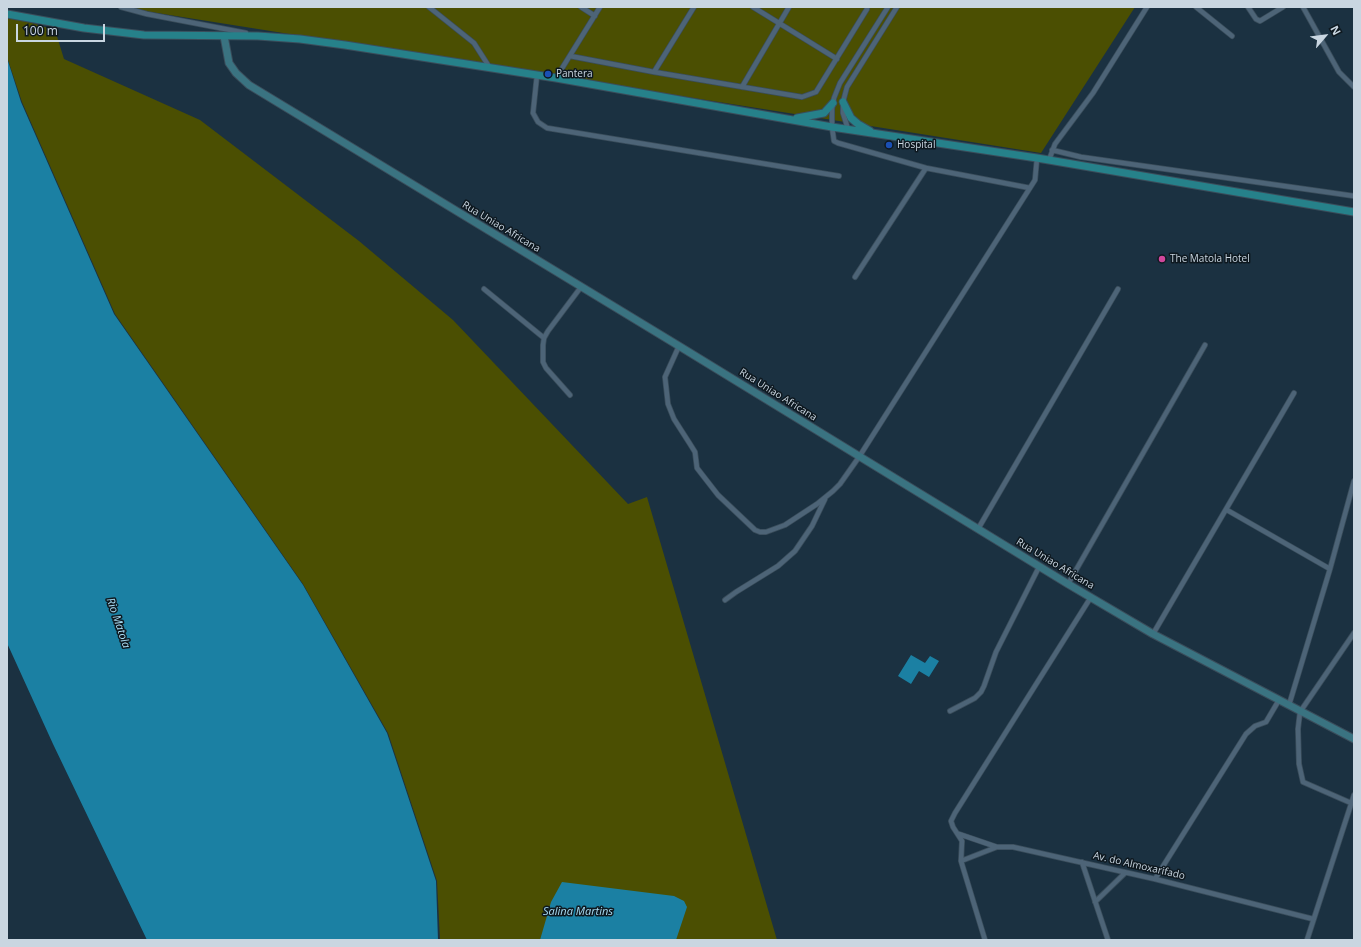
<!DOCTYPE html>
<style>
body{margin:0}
#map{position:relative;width:1361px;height:947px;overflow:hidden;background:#1b3141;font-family:"Open Sans",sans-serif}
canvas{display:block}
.frame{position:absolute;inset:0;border:8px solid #c9d6e1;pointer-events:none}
.north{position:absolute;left:1305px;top:16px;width:40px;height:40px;-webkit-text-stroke:3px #0e181f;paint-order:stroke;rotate:62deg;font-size:11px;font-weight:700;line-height:16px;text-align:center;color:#c9d6e1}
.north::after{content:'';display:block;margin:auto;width:14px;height:18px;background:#c9d6e1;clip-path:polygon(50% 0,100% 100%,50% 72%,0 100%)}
.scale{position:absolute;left:16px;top:24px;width:89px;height:18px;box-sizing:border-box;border:2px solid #c9d6e1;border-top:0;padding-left:5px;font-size:12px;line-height:14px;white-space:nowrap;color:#c9d6e1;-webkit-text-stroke:3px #0e181f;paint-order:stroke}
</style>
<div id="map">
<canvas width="1361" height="947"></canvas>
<div class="frame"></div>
<div class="north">N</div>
<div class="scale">100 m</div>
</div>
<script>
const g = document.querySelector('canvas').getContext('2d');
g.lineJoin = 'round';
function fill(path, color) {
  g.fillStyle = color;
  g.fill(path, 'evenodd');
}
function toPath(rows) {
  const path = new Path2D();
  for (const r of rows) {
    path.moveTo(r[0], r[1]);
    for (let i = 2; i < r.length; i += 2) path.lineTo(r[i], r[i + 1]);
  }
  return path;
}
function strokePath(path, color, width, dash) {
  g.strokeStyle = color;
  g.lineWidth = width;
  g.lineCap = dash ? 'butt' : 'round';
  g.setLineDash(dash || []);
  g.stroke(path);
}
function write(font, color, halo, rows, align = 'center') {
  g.font = font + ' "Open Sans",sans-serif';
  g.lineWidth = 3;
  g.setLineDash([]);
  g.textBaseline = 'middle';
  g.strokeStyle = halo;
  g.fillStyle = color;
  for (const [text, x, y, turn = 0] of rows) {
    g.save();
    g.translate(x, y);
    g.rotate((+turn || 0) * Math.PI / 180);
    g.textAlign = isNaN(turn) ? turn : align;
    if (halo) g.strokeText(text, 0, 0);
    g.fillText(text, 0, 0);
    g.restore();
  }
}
fill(toPath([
 [119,7,1135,7,1041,153],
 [7,18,25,21,55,30,64,59,200,120,359,241,453,320,628,504,647,497,777,940,440,940,437,881,388,733,303,584,115,314,22,102,7,57]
]), '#4b4f02');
fill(toPath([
 [7,58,21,102,114,314,303,585,387,733,436,881,438,940,147,940,53,744,7,643],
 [911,655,925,663,930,656,939,661,929,677,919,671,911,684,898,676],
 [562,882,674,896,684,901,687,907,676,940,540,940,551,902]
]), '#1b80a3');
const street = toPath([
 [121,7,147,14,246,33],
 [429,7,474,43,490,68],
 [581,7,595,16],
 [753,7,837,59],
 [888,7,840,83,834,98,832,109,832,127,834,141,838,143,926,168,1030,188],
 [1196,7,1232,36],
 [1248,7,1256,19,1260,21,1283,7],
 [1303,7,1339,72,1354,87],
 [570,56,654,72,802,97,816,92,867,9],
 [654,72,694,7],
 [537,75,533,113,538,122,547,128,839,176],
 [556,78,600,7],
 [742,87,789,7],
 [848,129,843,113,843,102,847,87,897,7],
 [1052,150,1081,157,1354,196],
 [1049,160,1055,144,1093,93,1147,7],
 [855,277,926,168],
 [484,289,544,338],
 [679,346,665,377,668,404,674,419,690,444,695,452,697,468,718,495,755,530,760,532,766,532,785,525,817,504,833,491,840,484,859,457,1035,180,1037,158],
 [570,395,546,368,543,362,543,345,544,338,548,331,581,287],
 [1227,510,1330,569],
 [978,529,1118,289],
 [1068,584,1205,345],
 [725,600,736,592,778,566,795,551,812,526,825,499],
 [1153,634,1294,393],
 [1289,705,1330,569,1354,481],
 [950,711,975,698,981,692,984,686,996,652,1039,567],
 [1351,803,1303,782,1299,764,1298,729,1300,712,1354,633],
 [959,834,997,847],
 [961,861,997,847,1013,847,1155,879,1313,919],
 [1082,862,1108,940],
 [1155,879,1246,734,1255,726,1266,722,1279,700],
 [1095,902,1125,873],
 [985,940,961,861,962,841,953,827,951,821,955,813,1091,597],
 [1307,940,1354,795]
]);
const secondary = toPath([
 [224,36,229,63,236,73,249,85,679,346,1068,584,1153,634,1354,739]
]);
const primary = toPath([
 [7,14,84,28,144,35,258,36,300,39,345,45,556,78,832,127,1037,158,1354,212],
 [843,102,851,118,858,124,870,131],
 [797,118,824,113,833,103]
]);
strokePath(street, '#3a4d5b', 6);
strokePath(secondary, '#3a4d5b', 9);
strokePath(primary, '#3a4d5b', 9);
strokePath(street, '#4d6477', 4.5);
strokePath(secondary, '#3a7381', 7);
strokePath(primary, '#26818a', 7);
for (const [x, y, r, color] of [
 [548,74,4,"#1a4fb4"],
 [889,145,4,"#1a4fb4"],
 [1162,259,4,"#d1479c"]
]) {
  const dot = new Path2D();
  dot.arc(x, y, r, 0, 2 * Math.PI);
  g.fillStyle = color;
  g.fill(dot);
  strokePath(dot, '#0e181f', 1.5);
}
write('10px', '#c9d6e1', '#0e181f', [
 ["Pantera",556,74],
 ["Hospital",897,145],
 ["The Matola Hotel",1170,259]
], 'left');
write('10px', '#c9d6e1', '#0e181f', [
 ["Rua Uniao Africana",501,227,31],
 ["Rua Uniao Africana",778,395,32],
 ["Rua Uniao Africana",1055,564,31],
 ["Av. do Almoxarifado",1139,866,13]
]);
write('italic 11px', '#a9ddf5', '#0e181f', [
 ["Rio Matola",118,623,71],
 ["Salina Martins",578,912]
]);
</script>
